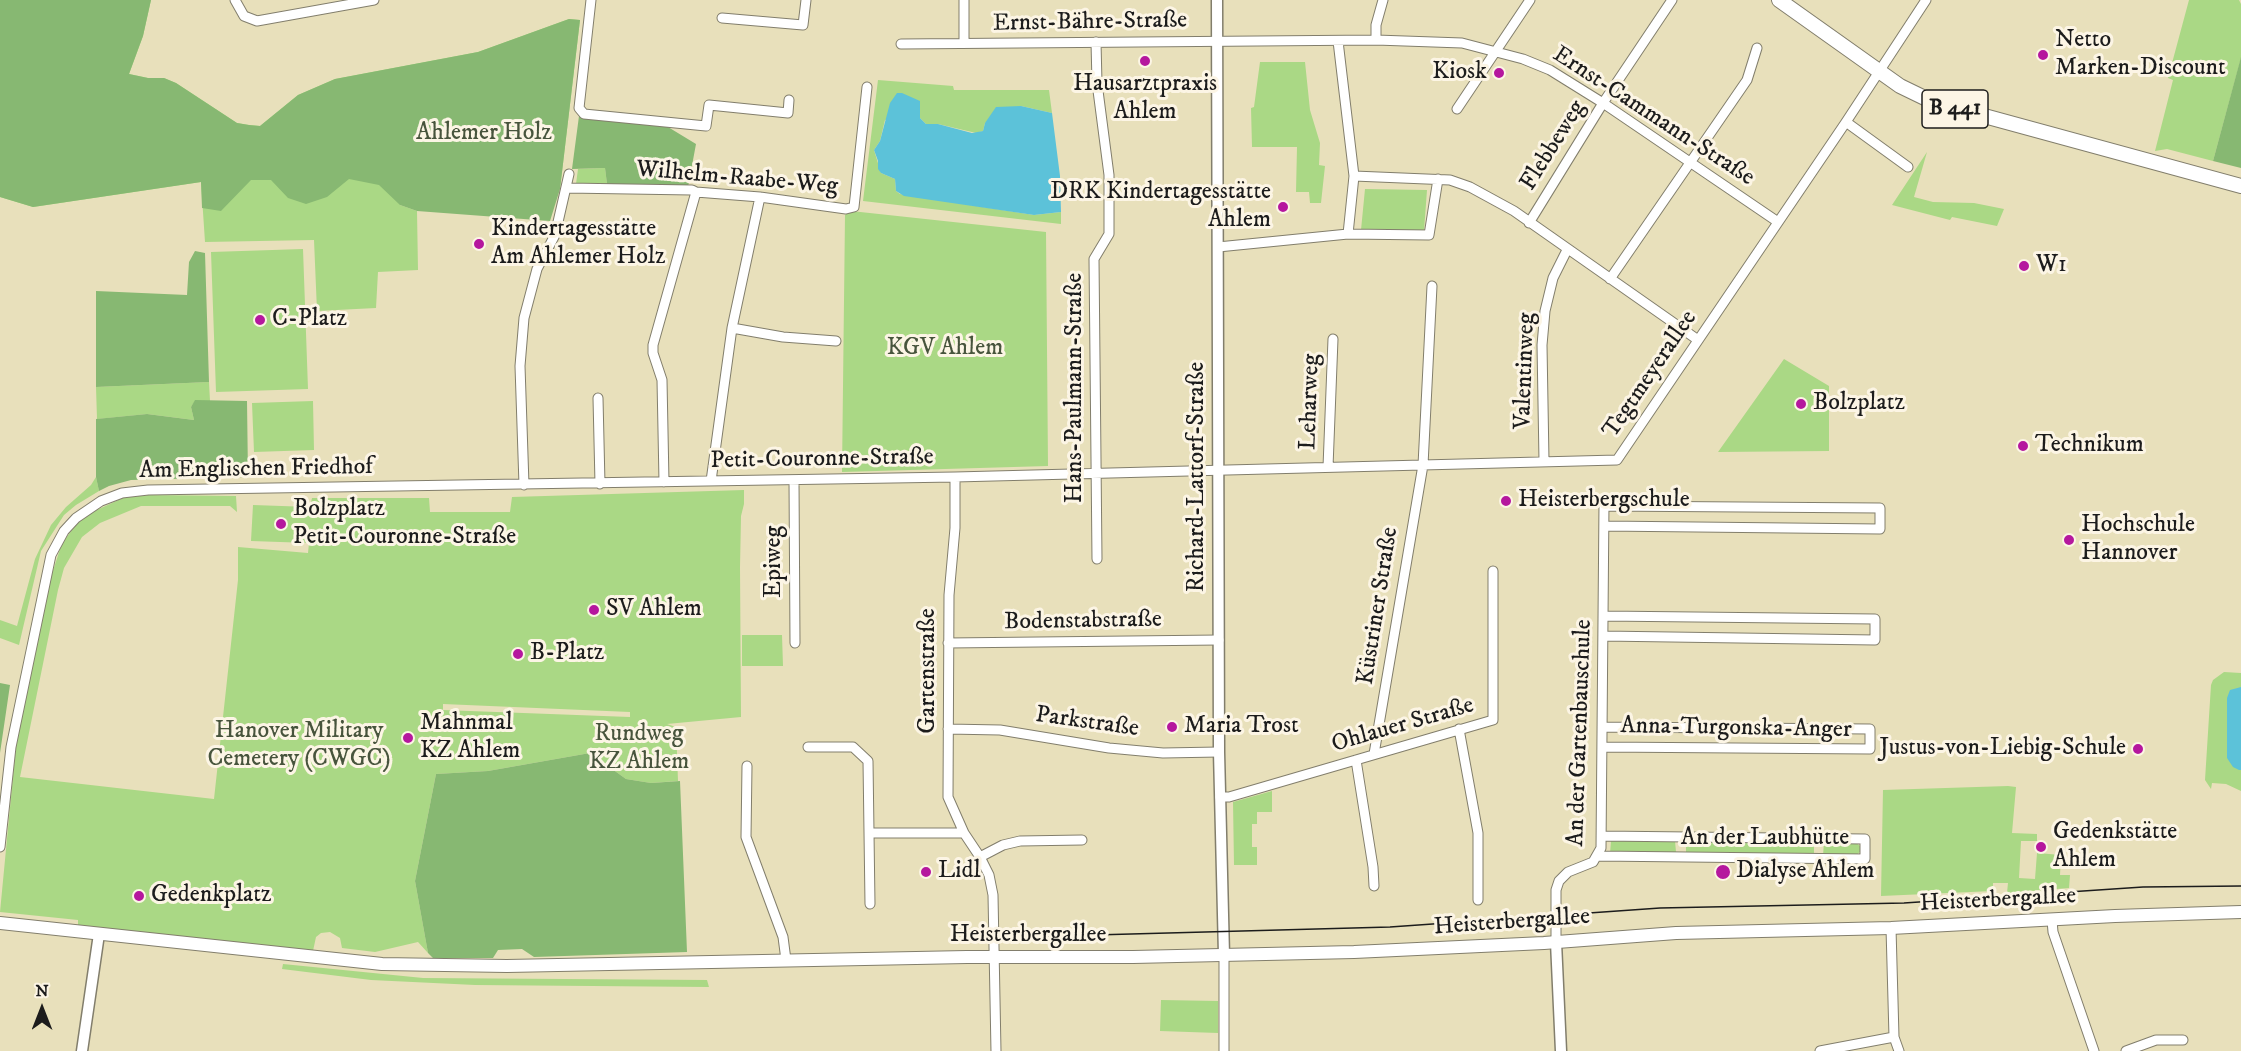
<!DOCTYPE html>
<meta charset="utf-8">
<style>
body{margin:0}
#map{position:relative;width:2241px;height:1051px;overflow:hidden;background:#e8e0bb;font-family:"IM FELL DW Pica",serif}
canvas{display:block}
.north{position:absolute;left:12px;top:979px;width:60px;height:60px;-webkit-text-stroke:4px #fcf5e5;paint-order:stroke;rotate:0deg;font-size:16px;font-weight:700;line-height:24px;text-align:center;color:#1c1c1c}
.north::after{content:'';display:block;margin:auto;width:21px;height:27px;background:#1c1c1c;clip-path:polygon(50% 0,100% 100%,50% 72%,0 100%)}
</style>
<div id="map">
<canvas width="2241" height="1051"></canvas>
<div class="north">N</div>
</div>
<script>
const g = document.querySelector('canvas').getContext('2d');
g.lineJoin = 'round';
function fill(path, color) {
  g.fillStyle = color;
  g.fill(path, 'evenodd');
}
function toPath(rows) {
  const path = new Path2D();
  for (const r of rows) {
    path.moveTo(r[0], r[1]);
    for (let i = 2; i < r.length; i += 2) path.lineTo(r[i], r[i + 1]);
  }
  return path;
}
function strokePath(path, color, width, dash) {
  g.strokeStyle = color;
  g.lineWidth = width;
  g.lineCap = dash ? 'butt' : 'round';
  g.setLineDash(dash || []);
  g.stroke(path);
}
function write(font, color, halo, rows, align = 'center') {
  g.font = font + ' "IM FELL DW Pica",serif';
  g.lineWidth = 6;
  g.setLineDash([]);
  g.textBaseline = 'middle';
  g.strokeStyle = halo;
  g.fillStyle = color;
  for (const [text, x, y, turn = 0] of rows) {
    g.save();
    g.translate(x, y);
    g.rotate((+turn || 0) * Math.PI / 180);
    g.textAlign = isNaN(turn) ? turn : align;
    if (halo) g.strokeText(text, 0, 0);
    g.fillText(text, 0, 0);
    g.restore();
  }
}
fill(toPath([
 [0,0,151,0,143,36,129,74,148,78,164,78,176,83,237,123,249,125,260,126,298,95,335,79,478,52,569,19,580,20,560,189,469,192,400,205,417,211,418,270,378,272,376,308,317,311,314,240,205,242,201,182,33,207,0,197],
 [2189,0,2239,0,2241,4,2241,58,2213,161,2167,149,2155,151,2173,80,2168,78],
 [1260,62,1305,62,1310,110,1320,143,1319,165,1325,166,1321,203,1310,203,1309,192,1296,192,1297,147,1252,147,1251,108,1254,107],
 [878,80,953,86,954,90,1049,90,1052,113,1021,106,985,123,983,131,976,133,938,124,926,124,920,118,920,113,885,120,880,141,874,150,881,173,895,179,896,191,900,194,1034,215,1061,212,1061,224,863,201],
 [1927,152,1914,197,1933,202,1974,203,2004,209,1997,226,1952,217,1950,220,1892,205],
 [605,168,607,184,576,184,578,169],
 [1365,189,1427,190,1424,231,1361,230],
 [851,211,1046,232,1048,466,842,472,845,215],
 [303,249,308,389,216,392,211,252],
 [1784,359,1829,386,1829,451,1718,452],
 [209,382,210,401,195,401,191,407,194,420,147,414,97,419,96,387],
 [313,401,314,450,254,452,252,403],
 [96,477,99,491,76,505,64,515,41,551,19,645,0,638,0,620,17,626,35,559,51,525,66,507,91,485],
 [744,490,744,504,741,516,740,567,741,717,667,724,676,727,678,781,651,783,626,779,590,753,488,771,436,774,415,881,428,953,418,942,375,952,342,948,340,938,330,932,321,933,316,937,313,951,78,927,78,920,0,912,16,745,48,586,62,543,79,521,90,513,123,498,148,495,236,496,237,512,230,506,141,506,100,523,82,537,64,568,58,590,20,777,214,799,238,580,238,547,308,553,309,543,251,541,253,505,310,507,312,498,429,498,430,512,510,512,512,497],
 [443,704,630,712,630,717,443,710],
 [742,635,782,635,783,666,742,666],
 [2224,672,2241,673,2241,791,2226,784,2212,783,2211,789,2205,780,2211,685,2213,680],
 [2008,786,2016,787,2012,833,2037,834,2037,841,2021,841,2019,878,2035,879,2037,853,2061,855,2060,875,2070,875,2069,888,2007,893,2008,883,1993,883,1993,891,1881,896,1883,790],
 [1272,791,1272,812,1257,812,1257,824,1252,824,1252,847,1257,847,1257,865,1234,865,1233,802],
 [1613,840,1675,841,1676,852,1675,854,1610,854,1611,841],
 [1686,840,1812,842,1814,844,1814,854,1812,856,1686,855],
 [1824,842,1855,842,1860,846,1860,852,1855,856,1823,856],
 [283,964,423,978,707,980,709,987,475,985,371,980,282,969],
 [1161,1000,1218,1001,1218,1033,1160,1031]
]), '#aad885');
fill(toPath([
 [0,0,151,0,143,36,129,74,148,78,164,78,176,83,237,123,249,125,260,126,298,95,335,79,478,52,569,19,580,20,560,189,550,221,417,211,400,205,379,185,349,179,327,197,306,204,288,198,271,180,251,180,221,211,202,208,201,182,33,207,0,197],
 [2241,57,2241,168,2213,161],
 [579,116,668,127,696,144,688,187,607,184,605,168,572,169],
 [195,251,205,253,209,382,96,387,96,291,187,295,189,262],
 [195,400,247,401,248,477,131,480,109,486,99,491,96,477,96,419,147,414,194,420,191,407],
 [0,683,10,685,0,753],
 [590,753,626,779,651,783,680,781,687,952,534,957,522,949,498,950,493,958,433,958,428,953,415,881,436,774,488,771]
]), '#87b872');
fill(toPath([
 [897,93,902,93,920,101,920,118,926,124,938,124,972,133,983,131,985,123,996,107,1021,106,1052,113,1060,176,1061,212,1034,215,904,196,896,191,895,179,881,173,878,169,878,161,874,150,880,141,890,103],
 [2241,687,2241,770,2239,770,2233,767,2227,758,2227,698,2230,690]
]), '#5cc2d9');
const minor = toPath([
 [235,0,244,16,257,21,374,0],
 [591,0,579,108,584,114,706,126,709,105,788,113,789,100],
 [964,0,964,43],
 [722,18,803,25,806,0],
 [1376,40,1376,25,1383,0],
 [1338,41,1354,176],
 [1096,42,1097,83,1109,175,1109,234,1094,259,1097,559],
 [901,44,1376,40,1462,43,1523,59,1550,70,1603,103,1778,222],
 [1457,109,1530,0],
 [1846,122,1908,167],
 [567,188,692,190,696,192,760,197,846,209,854,207,867,87],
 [1529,223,1603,103,1672,0],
 [1348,234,1429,235,1438,179],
 [1218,247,1348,234,1354,176,1450,180,1470,187,1514,211,1698,340],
 [1610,279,1747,80,1757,48],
 [732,328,783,337,836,341],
 [598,398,600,484],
 [1544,461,1542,345,1545,311,1553,278,1567,250],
 [1328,467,1333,339],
 [955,477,955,528,949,595,948,797,964,833,980,857,989,875,993,895,996,1051],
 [794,480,795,643],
 [711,481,732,328,760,197],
 [664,482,662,380,653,353,653,345,696,192],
 [524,485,520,366,524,318,537,269,555,235,569,174],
 [1604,526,1880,529,1880,508,1604,506],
 [1603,636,1875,640,1875,619,1604,616],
 [948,643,1219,640],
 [1602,727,1870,729,1870,749,1602,747],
 [948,729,1000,730,1109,748,1163,753,1219,752],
 [1459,729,1478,833,1478,900],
 [808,747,853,747,868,761,870,904],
 [1374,754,1423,465,1432,286],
 [1356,760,1373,867,1374,886],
 [747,766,746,837,783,937,786,960],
 [1220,797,1229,797,1493,720,1493,571],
 [870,833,964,833],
 [0,847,11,747,51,555,64,531,76,518,101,501,122,493,148,490,955,477,1617,460,1846,122,1926,0],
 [1598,856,1865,859,1865,839,1602,836],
 [980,857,1003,845,1020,841,1082,840],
 [2052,920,2053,932,2094,1051],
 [1891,928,1894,1037,1899,1051],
 [1556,942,1556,890,1559,881,1568,872,1593,862,1601,848,1604,503],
 [1224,955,1224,1051],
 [1820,1051,1894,1037],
 [2126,1051,2156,1040,2183,1040]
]);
const tertiary = toPath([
 [1217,0,1219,752,1224,955],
 [1556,942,1561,1051],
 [82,1051,99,934]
]);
const secondary = toPath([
 [0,923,382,964,507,966,967,957,1133,957,1354,952,1544,943,1676,933,1891,928,2115,916,2241,912]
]);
const primary = toPath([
 [1779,0,1900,86,1933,102,2241,186]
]);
strokePath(minor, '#827e6c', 11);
strokePath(tertiary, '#827e6c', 13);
strokePath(secondary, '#827e6c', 14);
strokePath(primary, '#827e6c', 16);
strokePath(minor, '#fff', 9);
strokePath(tertiary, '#fff', 10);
strokePath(secondary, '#fff', 12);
strokePath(primary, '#fff', 14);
strokePath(toPath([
 [1020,937,1390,927,1660,908,1904,903,2143,887,2241,886]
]), '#1c1c1c', 1.5);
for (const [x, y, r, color] of [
 [2043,55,6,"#b5179e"],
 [1145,61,6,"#b5179e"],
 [1499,73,6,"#b5179e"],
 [1283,207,6,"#b5179e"],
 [479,244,6,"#b5179e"],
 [2024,266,6,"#b5179e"],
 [260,320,6,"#b5179e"],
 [1801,404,6,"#b5179e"],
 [2023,446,6,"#b5179e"],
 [1506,501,6,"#b5179e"],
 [281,524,6,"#b5179e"],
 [2069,540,6,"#b5179e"],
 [594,610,6,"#b5179e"],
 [518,654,6,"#b5179e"],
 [1172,727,6,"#b5179e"],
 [408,738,6,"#b5179e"],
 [2138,749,6,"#b5179e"],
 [2041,847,6,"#b5179e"],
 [926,872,6,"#b5179e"],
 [1723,872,8,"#b5179e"],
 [139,896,6,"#b5179e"]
]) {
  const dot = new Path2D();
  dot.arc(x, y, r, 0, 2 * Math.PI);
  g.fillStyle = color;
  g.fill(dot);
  strokePath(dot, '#fcf5e5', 2);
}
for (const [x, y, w] of [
 [1955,109,66]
]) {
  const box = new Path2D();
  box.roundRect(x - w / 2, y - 19, w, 38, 4.5);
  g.fillStyle = '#fcf5e5';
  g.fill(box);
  strokePath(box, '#1c1c1c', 1.5);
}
write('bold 22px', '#1c1c1c', null, [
 ["B 441",1955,109]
]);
write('24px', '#1c1c1c', '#fcf5e5', [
 ["Ernst-Bähre-Straße",1090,23,-1],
 ["Ernst-Cammann-Straße",1653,117,33],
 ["Flebbeweg",1554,146,-58],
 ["Wilhelm-Raabe-Weg",737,179,5],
 ["Valentinweg",1526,371,-88],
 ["Tegtmeyerallee",1651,375,-56],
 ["Hans-Paulmann-Straße",1076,388,-90],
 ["Leharweg",1311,402,-88],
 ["Petit-Couronne-Straße",822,460,-1],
 ["Am Englischen Friedhof",256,470,-1],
 ["Richard-Lattorf-Straße",1198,477,-90],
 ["Epiweg",775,562,-90],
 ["Küstriner Straße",1379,606,-81],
 ["Bodenstabstraße",1083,622,-1],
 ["Gartenstraße",929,671,-90],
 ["Parkstraße",1087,723,8],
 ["Ohlauer Straße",1403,726,-16],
 ["Anna-Turgonska-Anger",1736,729,1],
 ["An der Gartenbauschule",1581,733,-88],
 ["An der Laubhütte",1765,839],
 ["Heisterbergallee",1998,901,-3],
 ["Heisterbergallee",1512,923,-4],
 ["Heisterbergallee",1028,936]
]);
write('24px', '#1c1c1c', '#fcf5e5', [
 ["Netto",2055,41],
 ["Marken-Discount",2055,69],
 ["Kiosk",1487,73,"right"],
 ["Hausarztpraxis",1145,85,"center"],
 ["Ahlem",1145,113,"center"],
 ["DRK Kindertagesstätte",1271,193,"right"],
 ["Ahlem",1271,221,"right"],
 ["Kindertagesstätte",491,230],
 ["Am Ahlemer Holz",491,258],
 ["W1",2036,266],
 ["C-Platz",272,320],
 ["Bolzplatz",1813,404],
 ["Technikum",2035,446],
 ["Heisterbergschule",1518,501],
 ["Bolzplatz",293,510],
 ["Petit-Couronne-Straße",293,538],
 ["Hochschule",2081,526],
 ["Hannover",2081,554],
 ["SV Ahlem",606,610],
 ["B-Platz",530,654],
 ["Mahnmal",420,724],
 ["KZ Ahlem",420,752],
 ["Maria Trost",1184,727],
 ["Justus-von-Liebig-Schule",2126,749,"right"],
 ["Gedenkstätte",2053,833],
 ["Ahlem",2053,861],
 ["Lidl",938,872],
 ["Dialyse Ahlem",1736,872],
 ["Gedenkplatz",151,896]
], 'left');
write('24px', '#47543c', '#fcf5e5', [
 ["Ahlemer Holz",484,134],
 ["KGV Ahlem",945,349],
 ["Hanover Military",299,732],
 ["Cemetery (CWGC)",299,760],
 ["Rundweg",639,735],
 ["KZ Ahlem",639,763]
]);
</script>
